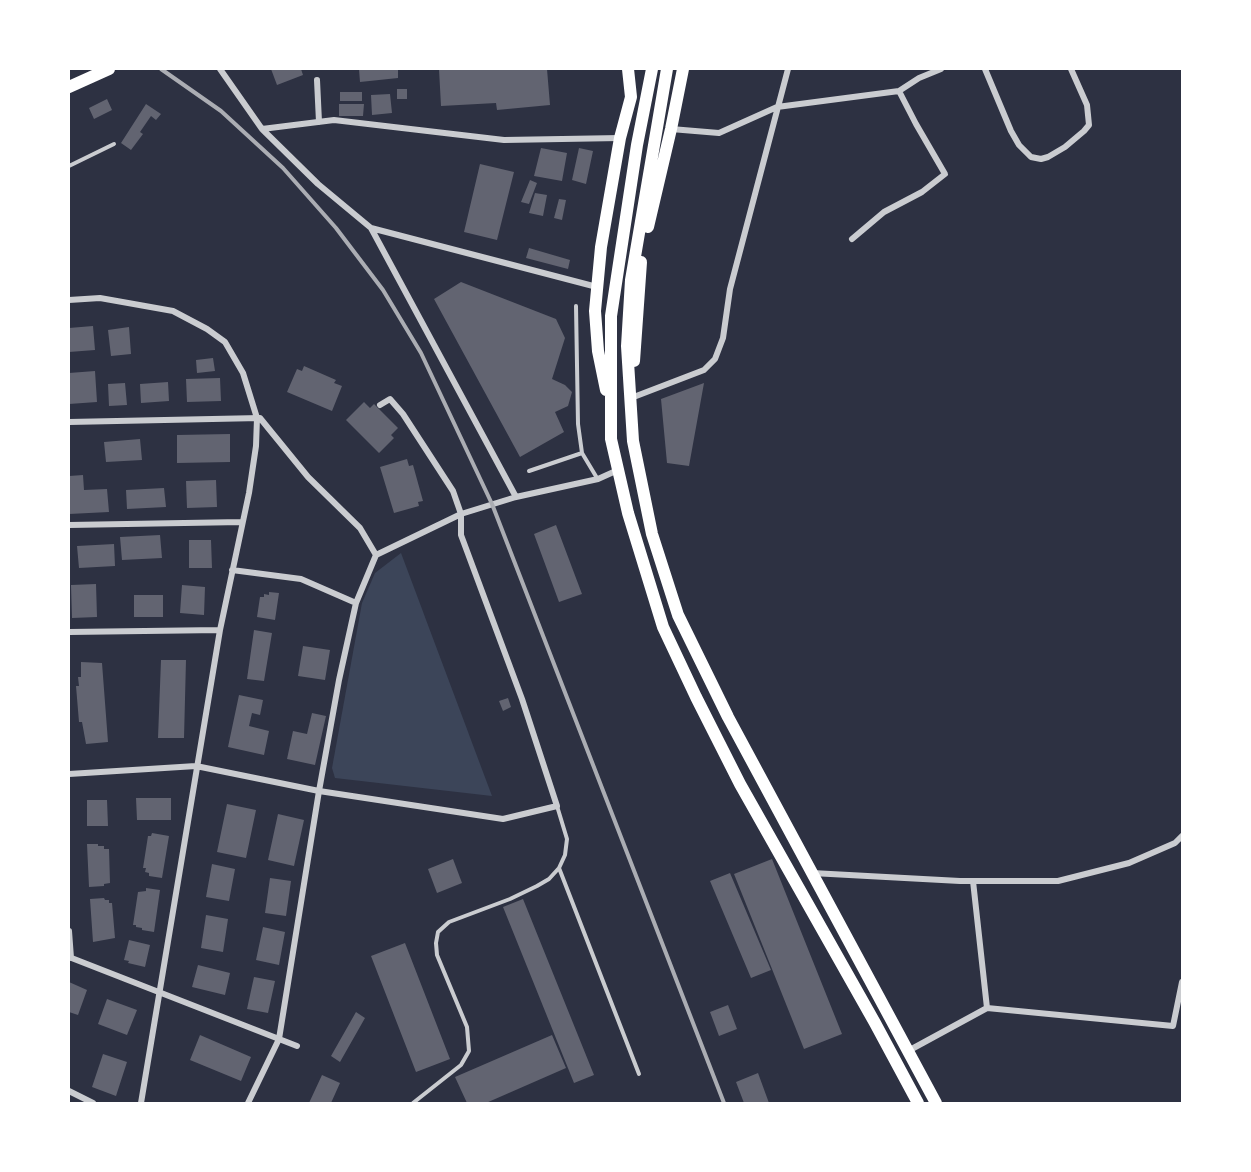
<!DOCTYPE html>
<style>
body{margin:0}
#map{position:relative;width:1251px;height:1172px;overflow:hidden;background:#2d3142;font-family:Lora,serif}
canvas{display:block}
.frame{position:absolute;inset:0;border:70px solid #fff;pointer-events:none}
</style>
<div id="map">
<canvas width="1251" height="1172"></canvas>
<div class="frame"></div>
</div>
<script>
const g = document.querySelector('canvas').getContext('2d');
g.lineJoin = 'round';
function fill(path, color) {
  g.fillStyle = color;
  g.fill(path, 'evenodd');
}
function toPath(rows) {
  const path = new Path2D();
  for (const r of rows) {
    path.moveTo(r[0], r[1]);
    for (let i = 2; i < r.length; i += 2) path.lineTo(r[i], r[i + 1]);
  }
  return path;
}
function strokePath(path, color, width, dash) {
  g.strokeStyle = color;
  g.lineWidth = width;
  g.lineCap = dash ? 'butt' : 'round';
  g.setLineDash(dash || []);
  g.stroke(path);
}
fill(toPath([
 [401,553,492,796,335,778,332,768,362,603,375,573]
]), '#3c4559');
fill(toPath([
 [271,69,301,69,303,75,277,85],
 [359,69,398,69,398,78,360,82],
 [439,69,547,69,550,105,497,110,496,103,441,106],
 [397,89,407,89,407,99,397,99],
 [340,92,362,92,362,101,340,101],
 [390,94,392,113,372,115,371,95],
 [107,99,112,110,94,119,89,108],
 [146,104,161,114,156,120,151,116,140,132,143,134,131,150,121,143],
 [339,104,364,104,363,116,339,116],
 [541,148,567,153,562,181,534,176],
 [579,148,593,151,586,184,572,180],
 [480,164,514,172,497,240,464,232],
 [530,180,537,183,529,204,521,202],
 [535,193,547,195,543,216,529,213],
 [559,199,566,200,562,220,554,218],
 [529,248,570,260,568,269,526,258],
 [461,282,556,319,565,338,552,379,565,385,572,392,568,406,555,412,564,432,520,457,434,299],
 [93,326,95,350,69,352,69,328],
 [129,327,131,354,111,356,108,330],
 [213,358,215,371,197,373,196,360],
 [304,366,336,380,334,383,342,386,332,411,287,392,297,369,302,371],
 [95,371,97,402,69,404,69,373],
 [220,378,221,401,187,402,186,379],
 [168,382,169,401,141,403,140,384],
 [125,383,127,405,109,406,108,384],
 [704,383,689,466,667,463,661,399],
 [364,402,370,408,374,404,398,428,391,435,394,438,379,453,346,420],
 [230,434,230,462,177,463,177,435],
 [140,439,142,460,106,462,104,442],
 [407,459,409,466,413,465,423,501,418,502,419,506,394,513,380,467],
 [83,475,84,490,107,489,109,512,69,514,69,476],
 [216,480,217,507,187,508,186,481],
 [164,488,166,507,127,509,126,490],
 [556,525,582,594,559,602,534,534],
 [160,535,162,558,122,560,120,537],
 [189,540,211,540,212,568,189,568],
 [114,544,115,566,79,568,77,546],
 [96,584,97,617,72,618,71,585],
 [182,585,205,587,204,615,180,613],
 [269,592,279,593,275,620,257,617,260,597,264,597,264,594,269,595],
 [134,595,163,595,163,617,134,617],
 [254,630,272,633,264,681,247,679],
 [303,646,330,650,325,680,298,676],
 [161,660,186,660,184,738,158,738],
 [81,662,102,663,108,742,86,744,82,722,79,722,76,686,79,686,78,677,81,677],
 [239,695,263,700,260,715,252,713,249,726,269,731,264,755,228,747],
 [508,698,511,707,503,711,499,701],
 [312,713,326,716,315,765,287,759,293,731,307,734],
 [136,798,171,798,171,820,137,820],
 [87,800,107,800,108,826,87,826],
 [227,804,256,810,246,858,217,852],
 [278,814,304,820,294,866,268,860],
 [152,833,169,836,162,878,149,876,149,873,145,872,146,868,143,868,148,836,151,836],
 [87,844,98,844,98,846,104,846,104,849,109,849,110,883,104,884,104,886,89,887],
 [453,859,462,883,437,893,428,869],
 [772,859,842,1034,804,1049,734,874],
 [212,864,235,869,229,901,206,897],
 [730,873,771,970,751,978,710,881],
 [270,878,291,881,286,916,265,913],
 [146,888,160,890,154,932,142,930,142,928,136,927,136,925,133,925,138,892,146,891],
 [104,898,105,900,109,900,109,903,112,903,115,938,93,942,90,899],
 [523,899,594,1075,574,1083,503,907],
 [206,915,228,919,223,952,201,948],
 [263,927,285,932,279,965,256,960],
 [129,940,150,945,145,967,128,963,129,961,124,960],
 [405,943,450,1059,416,1072,371,956],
 [198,965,230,973,225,995,192,987],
 [254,977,275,981,268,1013,247,1009],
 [69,982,87,990,78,1015,69,1012],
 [107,999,137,1010,127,1035,98,1024],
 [728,1005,737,1029,719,1036,710,1012],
 [356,1012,365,1018,340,1062,331,1056],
 [200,1035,251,1057,241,1081,190,1060],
 [552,1035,566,1068,486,1103,467,1103,455,1077],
 [103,1054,127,1062,116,1096,92,1087],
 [758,1073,769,1103,744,1103,736,1082],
 [322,1075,340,1083,331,1103,309,1103]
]), '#626471');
strokePath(toPath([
 [69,166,114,144],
 [576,306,578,424,582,453,597,478],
 [529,471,582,453],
 [559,868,639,1074],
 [413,1103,461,1065,469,1051,467,1027,437,955,436,943,438,932,449,922,510,899,537,886,549,879,559,868,565,855,567,839,557,806]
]), '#caccd0', 4);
strokePath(toPath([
 [220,69,262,129,318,184,371,228,597,287],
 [985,69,1011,131,1019,145,1031,157,1041,159,1048,157,1065,147,1084,131,1089,125,1087,105,1071,69],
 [317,80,319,122],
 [262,129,334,120,504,140,620,138],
 [671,129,719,133,777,107,899,91,919,78,941,69],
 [371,228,516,497],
 [852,239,884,212,922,192,945,174,916,124,899,91],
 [69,300,100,298,173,311,207,329,225,342,243,373,257,418,256,446,249,493,220,630,141,1103],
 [631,398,704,370,715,359,723,338,730,289,788,69],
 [69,422,260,418,308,477,360,528,376,555],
 [69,525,242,522],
 [232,570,301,579,356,603,339,680,319,791,279,1039,248,1103],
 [356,603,376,555,461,514,453,491,403,414,390,399,380,405],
 [69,632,220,630],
 [69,774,196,766,319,791,503,819,557,806,522,699,461,535,461,514,516,497,598,479,618,470],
 [812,873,960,881,1058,881,1129,863,1175,843,1182,836],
 [973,881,987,1008],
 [69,931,71,958],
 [69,957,297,1046],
 [908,1051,987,1008,1173,1026,1182,982],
 [69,1091,93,1103]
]), '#caccd0', 6);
strokePath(toPath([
 [652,69,637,145,611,316,611,439,628,513,663,627,696,697,740,784,875,1023,918,1103],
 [667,69,631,280,627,346,633,441,652,534,678,615,728,717,936,1103],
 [69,87,109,69],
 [648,227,671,129,683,69],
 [634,361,641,262],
 [606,390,598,351,595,311,601,247,620,138,631,97,628,69]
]), '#fff', 12);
strokePath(toPath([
 [161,69,221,111,283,168,336,228,383,290,421,353,492,504,724,1103]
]), '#abadb3', 4);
</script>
